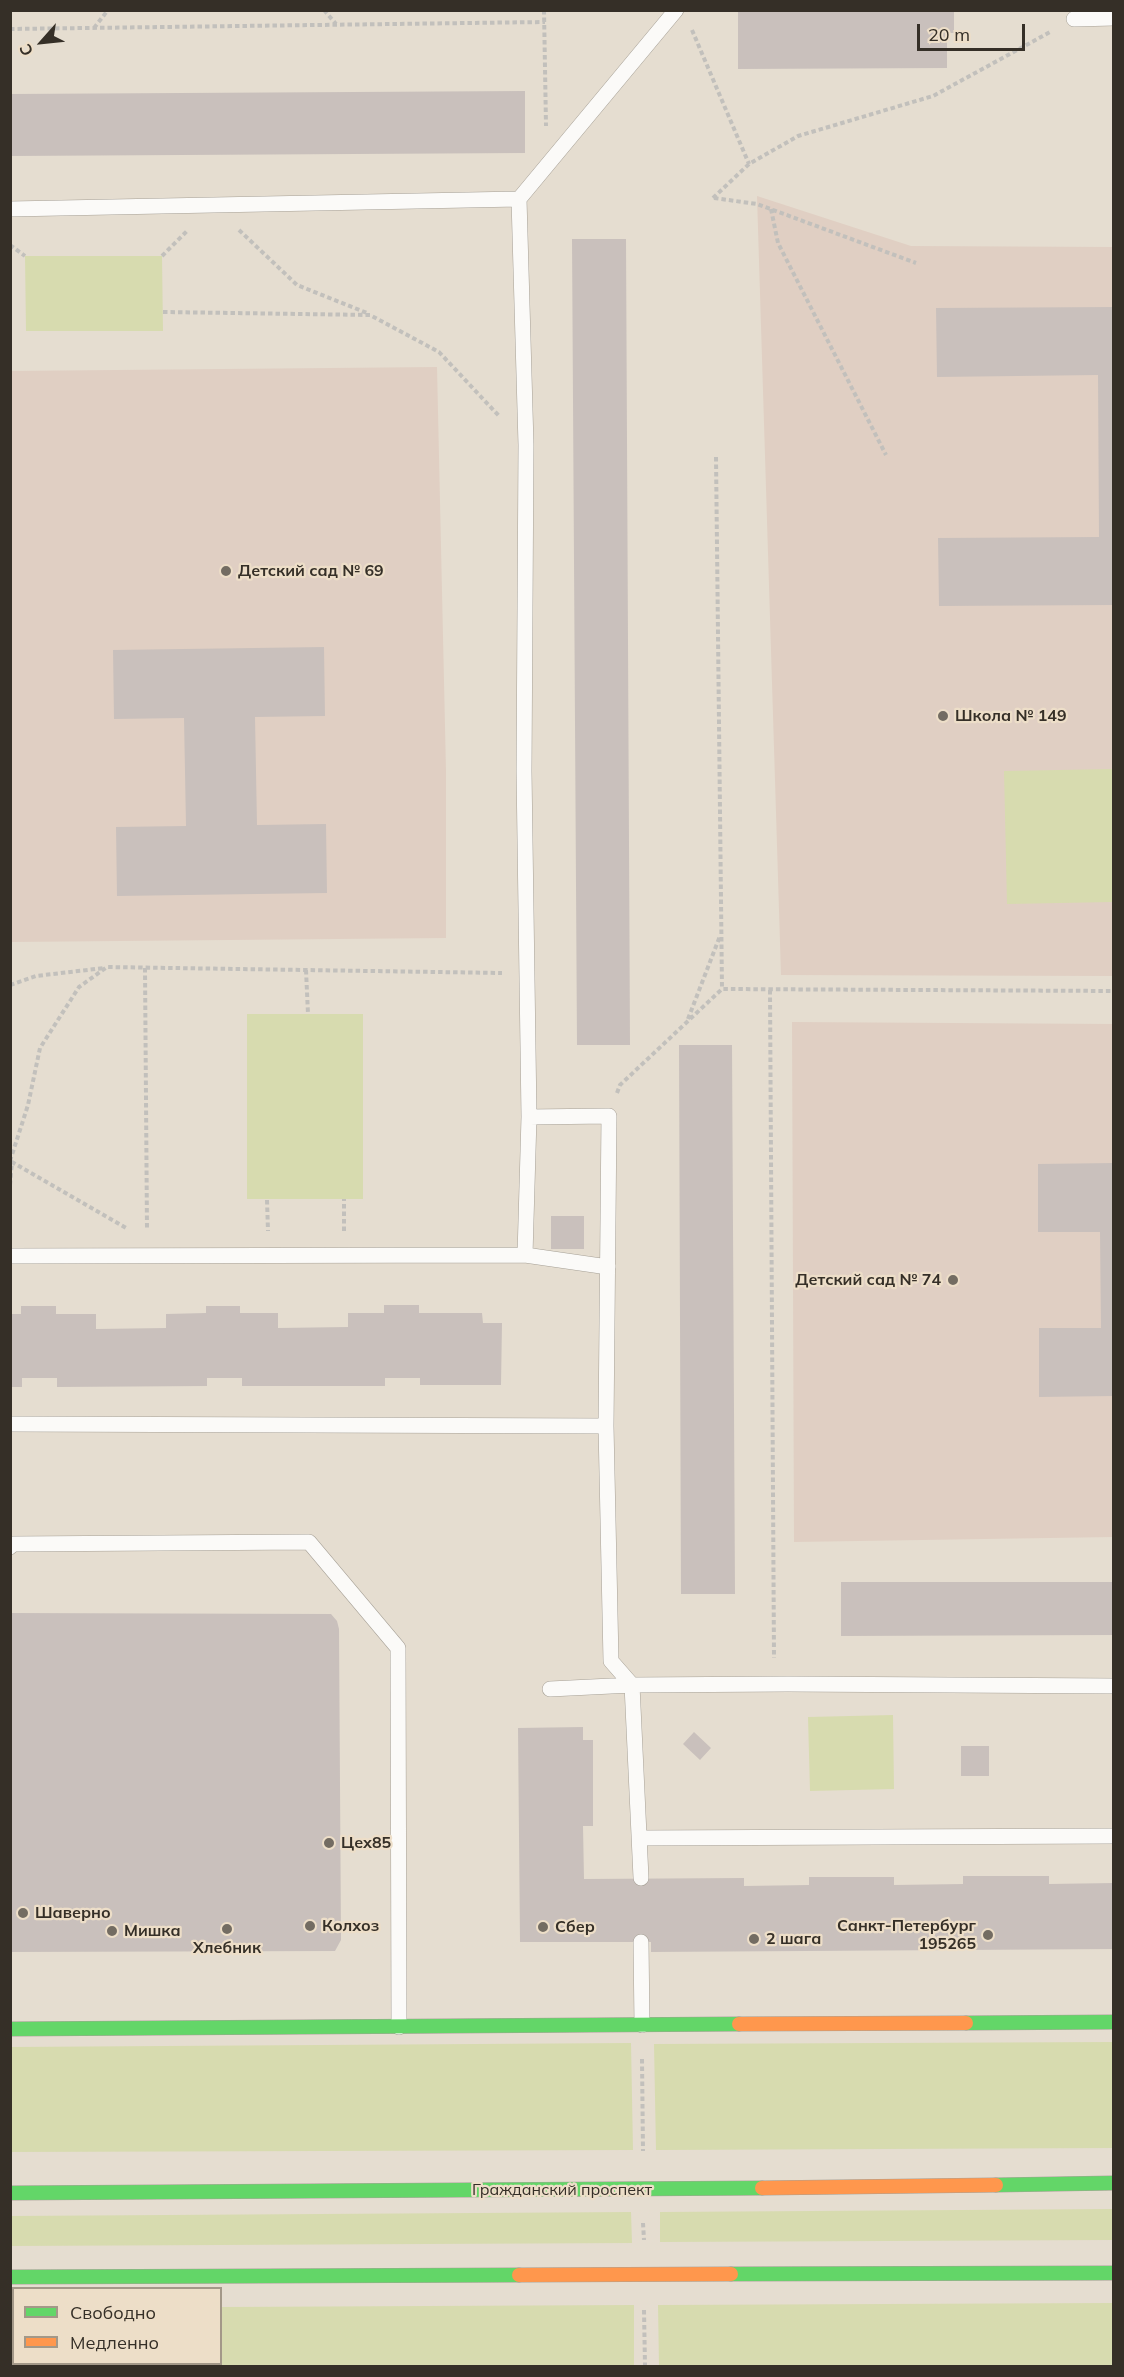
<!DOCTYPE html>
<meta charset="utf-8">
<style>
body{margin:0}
#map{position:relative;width:1124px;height:2377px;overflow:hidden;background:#e5ddd0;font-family:Mulish,sans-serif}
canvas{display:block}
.frame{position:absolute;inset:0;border:12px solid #352f27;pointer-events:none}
.legend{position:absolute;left:12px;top:2287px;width:210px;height:78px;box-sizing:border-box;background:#eddec8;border:2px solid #a39888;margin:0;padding:8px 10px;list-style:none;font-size:18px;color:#352f27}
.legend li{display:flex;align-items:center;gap:12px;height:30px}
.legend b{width:30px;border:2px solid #a39888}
.north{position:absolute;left:12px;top:12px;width:60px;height:60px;-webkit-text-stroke:4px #eddec8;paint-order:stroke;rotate:243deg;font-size:16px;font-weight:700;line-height:24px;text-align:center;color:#352f27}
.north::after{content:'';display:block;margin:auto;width:21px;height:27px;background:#352f27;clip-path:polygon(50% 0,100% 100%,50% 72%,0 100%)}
.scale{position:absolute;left:917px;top:24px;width:108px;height:27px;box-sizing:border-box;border:3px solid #352f27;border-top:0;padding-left:8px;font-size:18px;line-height:21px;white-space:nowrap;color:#352f27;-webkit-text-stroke:4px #eddec8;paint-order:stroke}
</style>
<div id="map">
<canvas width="1124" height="2377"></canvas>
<div class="frame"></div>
<ul class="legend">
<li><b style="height:8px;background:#63d668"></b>Свободно</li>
<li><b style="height:8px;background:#ff974d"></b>Медленно</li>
</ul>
<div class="north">С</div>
<div class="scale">20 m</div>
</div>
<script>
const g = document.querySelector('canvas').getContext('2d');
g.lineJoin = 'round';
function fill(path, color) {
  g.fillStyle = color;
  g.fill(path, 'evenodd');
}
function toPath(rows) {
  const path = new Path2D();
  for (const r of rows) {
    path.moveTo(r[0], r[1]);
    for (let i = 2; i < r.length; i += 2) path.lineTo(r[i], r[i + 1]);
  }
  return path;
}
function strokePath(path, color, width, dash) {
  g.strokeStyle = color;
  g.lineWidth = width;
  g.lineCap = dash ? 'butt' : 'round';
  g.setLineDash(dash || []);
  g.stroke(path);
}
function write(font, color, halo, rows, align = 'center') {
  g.font = font + ' Mulish,sans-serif';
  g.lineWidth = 4.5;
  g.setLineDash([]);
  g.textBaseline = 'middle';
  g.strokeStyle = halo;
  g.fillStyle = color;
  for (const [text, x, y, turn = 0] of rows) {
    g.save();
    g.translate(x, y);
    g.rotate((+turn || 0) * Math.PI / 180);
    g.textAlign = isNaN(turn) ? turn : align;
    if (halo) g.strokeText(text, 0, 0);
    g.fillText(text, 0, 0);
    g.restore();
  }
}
fill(toPath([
 [757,196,911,246,1113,247,1113,976,781,975],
 [437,367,446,771,446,938,11,942,10,371],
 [792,1022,1113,1024,1113,1537,794,1542]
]), '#e0cfc3');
fill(toPath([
 [25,256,162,256,163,331,26,331],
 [1113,769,1113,902,1007,904,1004,771],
 [247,1014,363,1014,363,1199,247,1199],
 [893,1715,894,1789,810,1791,808,1717],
 [1113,2042,1113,2148,656,2150,654,2044],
 [631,2043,633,2150,11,2152,11,2047],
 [1113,2209,1113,2240,660,2242,660,2212],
 [631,2212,632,2243,11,2246,11,2216],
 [1113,2303,1113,2366,659,2366,658,2305],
 [634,2305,634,2366,11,2366,11,2307,13,2307,14,2364,220,2364,221,2307]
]), '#d7dbaf');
fill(toPath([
 [738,10,954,10,954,33,947,33,947,68,738,69],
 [525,91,525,153,10,156,10,94],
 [572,239,626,239,630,1045,577,1045],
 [1114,307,1114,605,939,606,938,538,1099,537,1098,375,937,377,936,308],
 [324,647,325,716,255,717,257,825,326,824,327,893,117,896,116,827,186,826,184,718,114,719,113,650],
 [679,1045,732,1045,735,1594,681,1594],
 [1114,1163,1114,1396,1039,1397,1039,1328,1101,1328,1100,1232,1038,1232,1038,1164],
 [551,1216,584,1216,584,1249,551,1249],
 [384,1305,419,1305,419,1313,482,1313,483,1323,502,1323,501,1385,420,1385,420,1378,385,1378,385,1386,242,1386,242,1378,207,1378,207,1386,57,1387,57,1378,22,1378,22,1387,10,1387,10,1314,21,1314,21,1306,56,1306,56,1314,96,1314,96,1329,166,1328,166,1314,206,1313,206,1306,240,1306,240,1313,278,1313,278,1328,348,1327,348,1313,384,1313],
 [841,1582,1114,1582,1114,1635,841,1636],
 [10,1613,331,1614,337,1621,339,1629,341,1940,335,1951,10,1952],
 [583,1727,583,1740,593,1740,593,1826,583,1826,584,1879,744,1878,744,1886,809,1885,809,1877,894,1877,894,1885,963,1884,963,1876,1049,1876,1049,1884,1114,1883,1114,1949,651,1952,651,1942,520,1942,518,1728],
 [694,1732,711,1748,700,1760,683,1744],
 [961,1746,989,1746,989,1776,961,1776]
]), '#c9c0bc');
const lane = toPath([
 [1074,19,1114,18],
 [10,209,519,199],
 [525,1255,529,1117],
 [10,1256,525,1255,608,1267],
 [10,1424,606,1426],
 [10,1547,13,1544,309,1542,398,1648,399,2027],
 [550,1689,632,1685,788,1684,1114,1686],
 [640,1838,1114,1836],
 [641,1878,632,1685,611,1661,606,1426,609,1116,529,1117,524,771,526,445,519,199,676,10],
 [641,1942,642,2025]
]);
const fast = toPath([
 [966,2023,1114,2022],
 [10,2029,739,2024],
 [996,2185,1114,2183],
 [10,2193,762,2188],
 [731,2274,1114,2273],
 [10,2277,519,2275]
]);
const slow = toPath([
 [739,2024,966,2023],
 [762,2188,996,2185],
 [519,2275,731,2274]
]);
strokePath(lane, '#a6a096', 16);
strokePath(fast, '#a6a096', 15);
strokePath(slow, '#a6a096', 15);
strokePath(toPath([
 [324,10,336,24],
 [544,10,546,126],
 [94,28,108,10],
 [10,29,545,22],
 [692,30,749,164],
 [713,198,749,164,798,136,933,96,1052,31],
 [714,198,757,204,916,263],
 [771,209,778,243,886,455],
 [239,230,297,285,367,313],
 [10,245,25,256],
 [162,256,187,231],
 [163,312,370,315,439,352,499,416],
 [716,457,722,989],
 [145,968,147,1230],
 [306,970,308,1014],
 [10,985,36,976,104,968],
 [770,990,774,1658],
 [688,1019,720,936],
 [617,1093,620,1085,722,989,1114,991],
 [10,1161,28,1105,40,1048,79,987,107,967,502,973],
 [10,1185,12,1162,126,1228],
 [267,1200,268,1231],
 [344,1231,344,1199],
 [642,2059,643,2151],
 [643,2223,644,2240],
 [644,2310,645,2366]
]), '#c2c0bc', 4, [4.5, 3]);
strokePath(lane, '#fbfaf8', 15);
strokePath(fast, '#63d668', 14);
strokePath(slow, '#ff974d', 14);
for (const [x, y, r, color] of [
 [226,571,6,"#736c62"],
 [943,716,6,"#736c62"],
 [953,1280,6,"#736c62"],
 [329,1843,6,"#736c62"],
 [23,1913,6,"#736c62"],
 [310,1926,6,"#736c62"],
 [543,1927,6,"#736c62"],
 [227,1929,6,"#736c62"],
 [112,1931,6,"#736c62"],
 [988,1935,6,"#736c62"],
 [754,1939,6,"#736c62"]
]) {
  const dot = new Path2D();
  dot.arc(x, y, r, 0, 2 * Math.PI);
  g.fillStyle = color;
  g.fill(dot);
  strokePath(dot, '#eddec8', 2);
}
write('bold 16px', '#352f27', '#eddec8', [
 ["Детский сад № 69",238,571],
 ["Школа № 149",955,716],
 ["Детский сад № 74",941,1280,"right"],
 ["Цех85",341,1843],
 ["Шаверно",35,1913],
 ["Колхоз",322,1926],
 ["Санкт-Петербург",976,1926,"right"],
 ["195265",976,1944,"right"],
 ["Сбер",555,1927],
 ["Мишка",124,1931],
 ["2 шага",766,1939],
 ["Хлебник",227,1948,"center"]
], 'left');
write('16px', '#352f27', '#eddec8', [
 ["Гражданский проспект",562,2190]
]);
</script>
